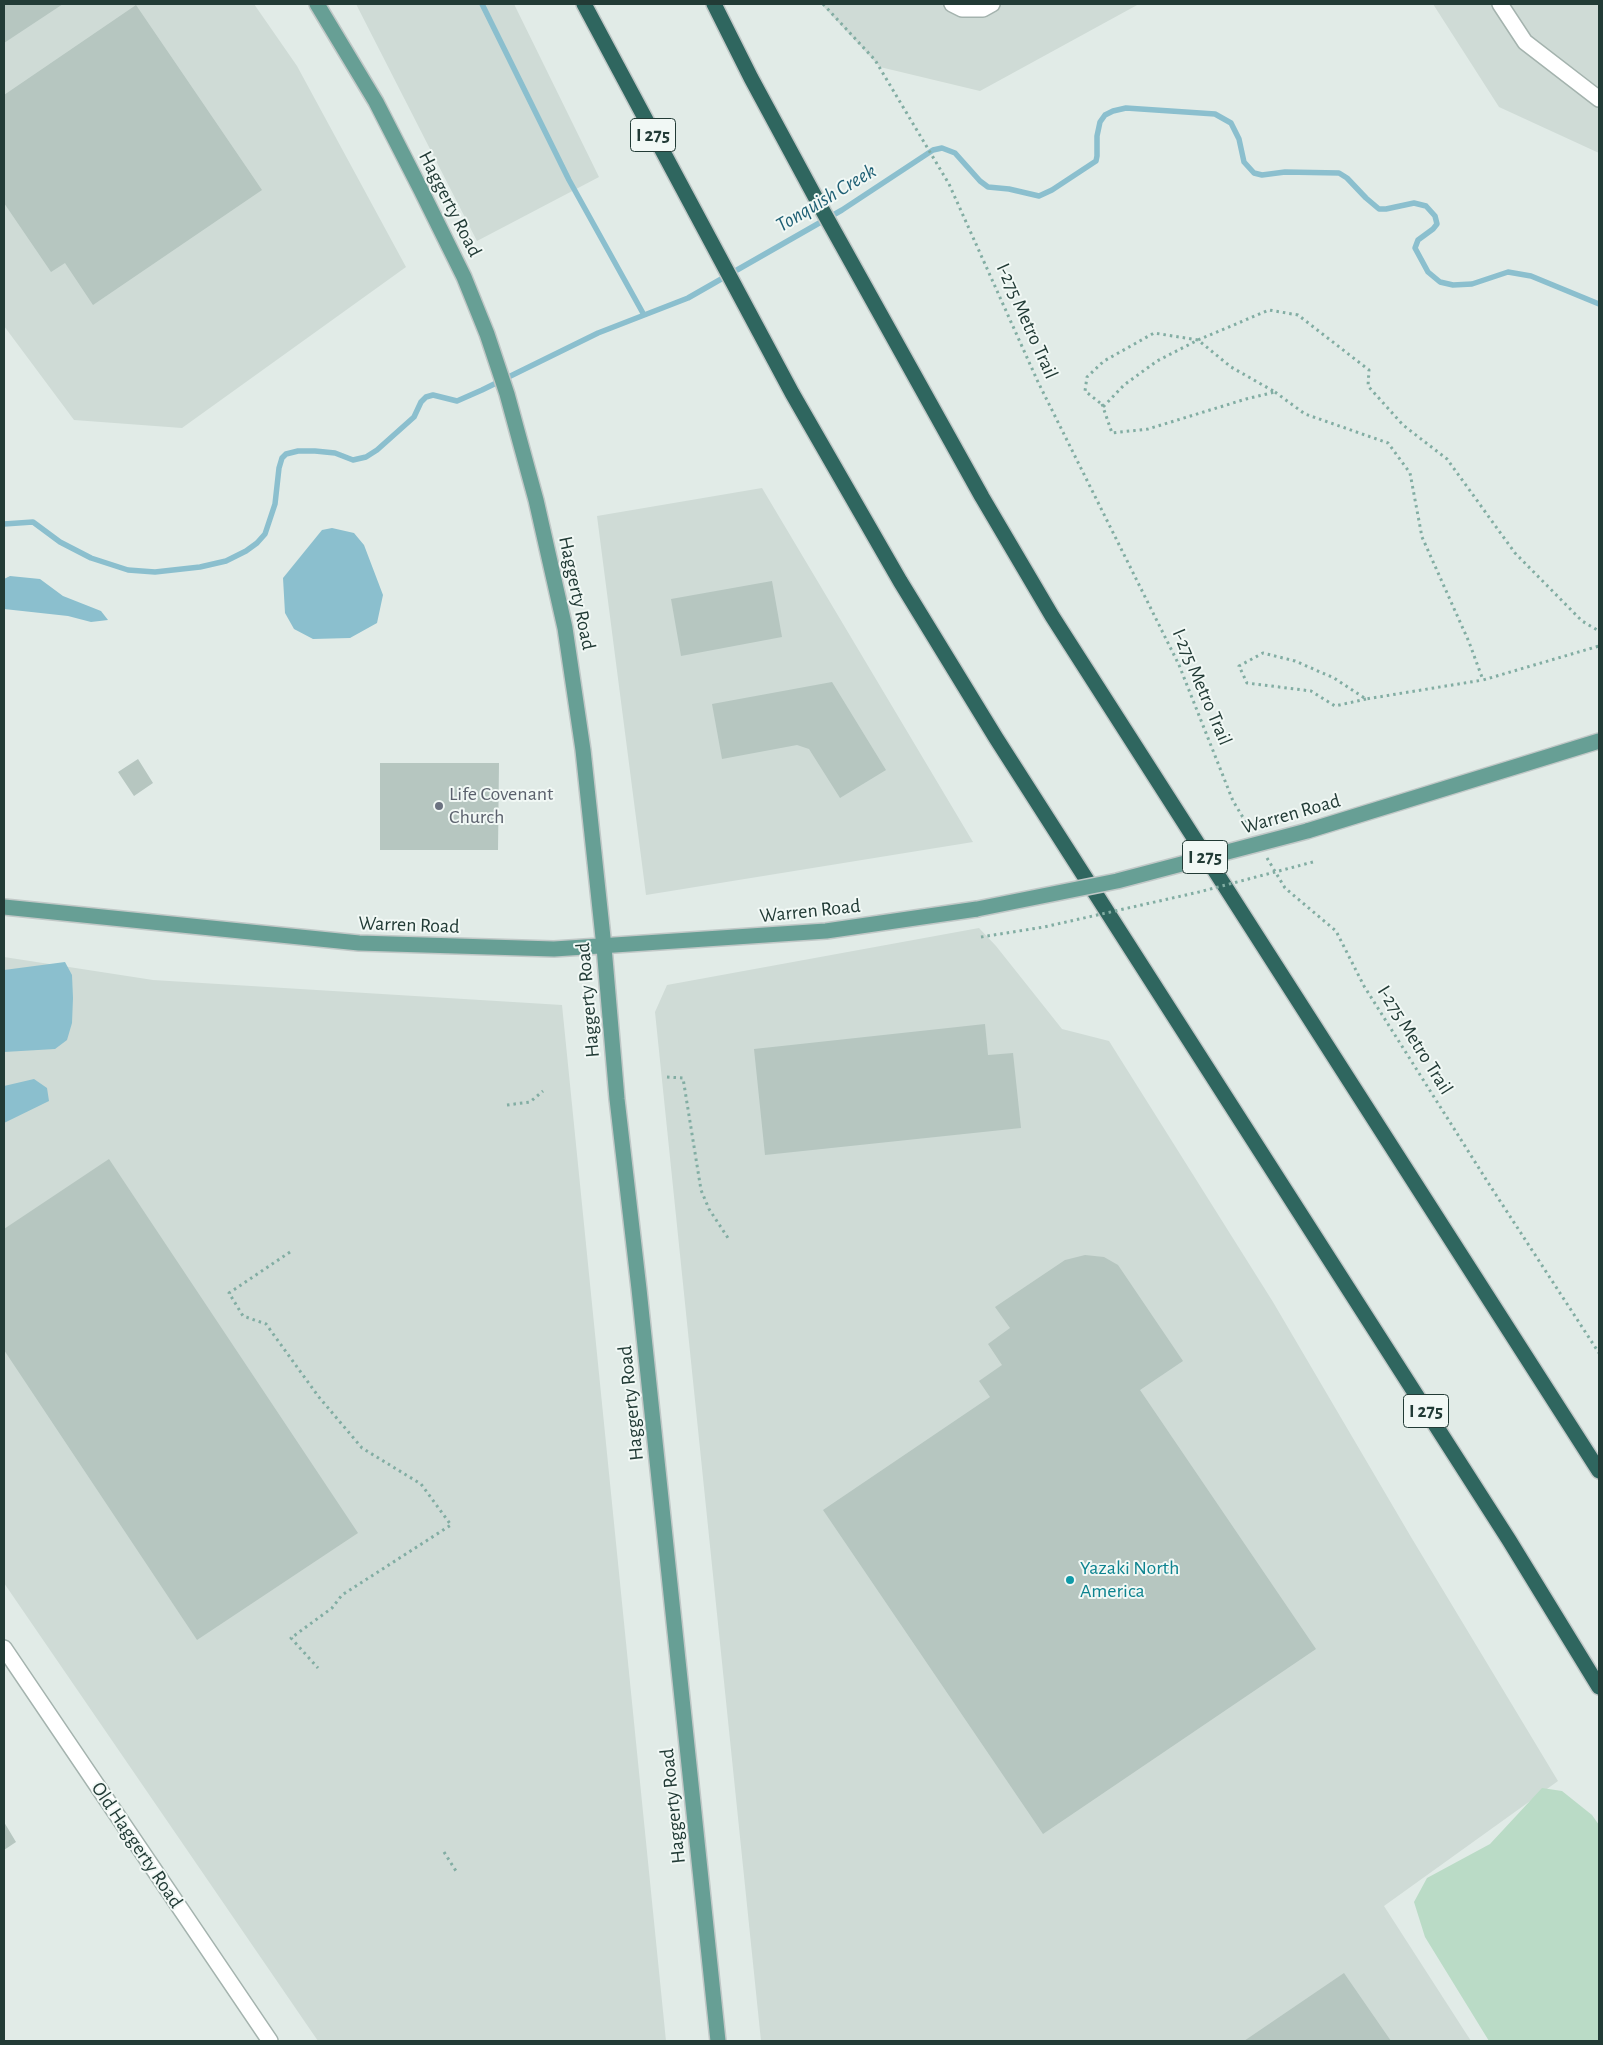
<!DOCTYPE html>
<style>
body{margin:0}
#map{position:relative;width:1603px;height:2045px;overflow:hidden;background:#e1ebe7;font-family:"Alegreya Sans",sans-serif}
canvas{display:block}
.frame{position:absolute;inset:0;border:5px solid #223b36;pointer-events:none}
</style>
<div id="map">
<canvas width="1603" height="2045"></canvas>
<div class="frame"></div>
</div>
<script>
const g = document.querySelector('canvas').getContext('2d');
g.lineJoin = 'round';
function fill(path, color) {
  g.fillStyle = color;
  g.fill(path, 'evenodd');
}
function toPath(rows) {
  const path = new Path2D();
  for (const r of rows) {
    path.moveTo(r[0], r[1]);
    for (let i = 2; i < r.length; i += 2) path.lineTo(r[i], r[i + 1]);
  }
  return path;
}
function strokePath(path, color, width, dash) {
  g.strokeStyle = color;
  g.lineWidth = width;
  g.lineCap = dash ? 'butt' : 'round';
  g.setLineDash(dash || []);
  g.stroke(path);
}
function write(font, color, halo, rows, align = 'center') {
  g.font = font + ' "Alegreya Sans",sans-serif';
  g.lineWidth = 4;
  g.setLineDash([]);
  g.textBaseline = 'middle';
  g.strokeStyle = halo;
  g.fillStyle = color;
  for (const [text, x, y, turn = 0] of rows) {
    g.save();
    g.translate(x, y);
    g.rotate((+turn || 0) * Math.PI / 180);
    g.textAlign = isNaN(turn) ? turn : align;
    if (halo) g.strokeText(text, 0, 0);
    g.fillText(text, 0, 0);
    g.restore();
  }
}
fill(toPath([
 [4,4,254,4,297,66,406,267,182,428,74,420,4,326],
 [356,4,514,4,599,177,477,241],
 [821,4,1139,4,980,91,880,67],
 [1433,4,1599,4,1599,153,1499,107],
 [762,488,973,842,646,895,597,516],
 [979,928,996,946,1062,1029,1109,1041,1273,1302,1411,1537,1558,1781,1384,1906,1471,2041,761,2041,655,1012,667,985],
 [4,957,153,980,562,1005,666,2041,318,2041,4,1583]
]), '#cfdbd6');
fill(toPath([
 [1542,1788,1562,1791,1592,1815,1599,1825,1599,2041,1489,2041,1425,1937,1414,1902,1427,1878,1490,1844]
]), '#badbc6');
fill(toPath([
 [332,528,354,533,364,545,383,595,377,623,350,638,313,639,294,629,285,613,283,578,322,530],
 [10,576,40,579,63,596,101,611,108,620,91,622,68,616,4,609,4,579],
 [65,962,72,975,73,998,72,1023,67,1040,55,1049,4,1052,4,970],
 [34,1079,47,1088,49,1101,4,1123,4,1086]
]), '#8bbfce');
strokePath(toPath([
 [482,4,569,180,644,315],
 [4,524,33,522,60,542,91,558,128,570,155,572,200,567,226,561,246,551,257,543,265,534,275,504,279,468,282,458,286,454,298,451,315,451,335,453,353,460,366,457,377,450,414,417,421,402,426,397,433,395,457,401,482,390,598,333,688,298,842,210,933,150,942,148,955,153,980,181,988,187,1009,189,1039,196,1052,190,1096,161,1097,156,1097,136,1100,122,1105,115,1113,111,1126,108,1215,114,1231,123,1239,139,1244,162,1254,173,1262,175,1285,172,1339,173,1347,178,1366,198,1379,209,1386,209,1414,203,1426,206,1435,216,1437,224,1433,229,1418,240,1415,248,1428,272,1440,282,1453,285,1472,284,1508,272,1531,276,1599,304]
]), '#8bbfce', 5.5);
fill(toPath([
 [4,4,63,4,4,43],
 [136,5,262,190,93,305,65,263,51,272,4,203,4,95],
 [772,581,782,637,681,656,671,599],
 [832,682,886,770,840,798,809,749,797,745,722,759,712,704],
 [138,759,153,783,134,796,118,772],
 [380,763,499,763,498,850,380,850],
 [985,1024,988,1055,1013,1053,1021,1128,765,1155,754,1049],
 [109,1159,358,1533,197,1640,4,1350,4,1229],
 [1085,1255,1104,1257,1118,1265,1183,1361,1140,1390,1316,1649,1043,1834,823,1510,990,1397,979,1381,1002,1365,988,1344,1010,1328,995,1307,1065,1260],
 [4,1822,16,1842,4,1850],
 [1344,1973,1391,2041,1244,2041]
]), '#b6c6c0');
const minor = toPath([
 [952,4,962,9,983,9,992,4],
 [1500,4,1525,42,1599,99],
 [4,1648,270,2041]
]);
const major = toPath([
 [317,4,376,102,421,190,464,277,487,334,507,394,536,500,565,628,583,750,604,947,617,1099,639,1289,718,2041],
 [1307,831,1599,741],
 [4,907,359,943,554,949,826,931,977,909]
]);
const highway = toPath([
 [584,4,792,393,900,581,996,738,1509,1540,1599,1687],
 [714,4,751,78,819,204,982,497,1052,616,1599,1471]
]);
strokePath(minor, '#a4b3ae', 18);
strokePath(major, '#c1c8c7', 18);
strokePath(highway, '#c1c8c7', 18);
strokePath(toPath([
 [823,4,875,60,949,184,1038,382,1179,665,1233,801,1250,829],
 [1275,392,1305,414,1388,443,1410,473,1422,537,1469,642,1483,680,1599,646],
 [1102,404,1112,433,1148,429,1246,399,1275,392,1231,367,1198,340,1154,333,1104,361,1087,377,1085,391,1104,406,1124,385,1157,361,1198,340,1269,310,1298,315,1369,370,1368,386,1403,425,1447,459,1515,553,1582,621,1599,631],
 [1366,699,1335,706,1311,691,1247,683,1239,666,1263,653,1295,661,1334,678,1366,699,1483,680],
 [1267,858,1285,888,1336,931,1364,986,1487,1181,1599,1353],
 [667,1077,683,1078,701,1190,709,1209,728,1238],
 [507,1105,530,1102,543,1091],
 [290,1252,229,1293,243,1316,266,1324,318,1396,362,1448,421,1484,451,1525,342,1595,332,1608,291,1638,318,1668],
 [444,1852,456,1871]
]), '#82ada3', 3, [2.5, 4]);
strokePath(minor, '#fff', 15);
strokePath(major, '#679f95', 15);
strokePath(highway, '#2f665f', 15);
const majorBridge = toPath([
 [977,909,1117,881,1307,831]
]);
strokePath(majorBridge, '#c1c8c7', 18, []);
strokePath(toPath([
 [981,937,1044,927,1199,892,1313,862]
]), '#82ada3', 3, [2.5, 4]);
strokePath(majorBridge, '#679f95', 15);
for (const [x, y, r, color] of [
 [439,806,5,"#6b7280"],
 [1070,1580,5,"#0f9aa8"]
]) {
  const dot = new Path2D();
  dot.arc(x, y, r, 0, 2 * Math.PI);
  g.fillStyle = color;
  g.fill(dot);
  strokePath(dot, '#f1f8f5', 2);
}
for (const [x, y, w] of [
 [653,135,45],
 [1205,857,45],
 [1426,1411,45]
]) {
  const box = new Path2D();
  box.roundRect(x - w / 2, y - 16.5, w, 33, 4);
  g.fillStyle = '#f1f8f5';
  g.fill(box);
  strokePath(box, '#223b36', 1);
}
write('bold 19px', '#223b36', null, [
 ["I 275",653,135],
 ["I 275",1205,857],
 ["I 275",1426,1411]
]);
write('20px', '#223b36', '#f1f8f5', [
 ["Haggerty Road",450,204,63],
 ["I-275 Metro Trail",1027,321,66],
 ["Haggerty Road",577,593,78],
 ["I-275 Metro Trail",1202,687,67],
 ["Warren Road",1291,814,-16],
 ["Warren Road",810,911,-6],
 ["Warren Road",409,925,2],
 ["Haggerty Road",588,1000,-95],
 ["I-275 Metro Trail",1415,1040,58],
 ["Haggerty Road",631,1403,-96],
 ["Haggerty Road",673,1806,-96],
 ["Old Haggerty Road",137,1845,56]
]);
write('20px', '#5b616d', '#f1f8f5', [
 ["Life Covenant",449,794],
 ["Church",449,817]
], 'left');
write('20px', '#0d838f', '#f1f8f5', [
 ["Yazaki North",1080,1568],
 ["America",1080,1591]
], 'left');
write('italic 21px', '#1e5f74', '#f1f8f5', [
 ["Tonquish Creek",826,198,-31]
]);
</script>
